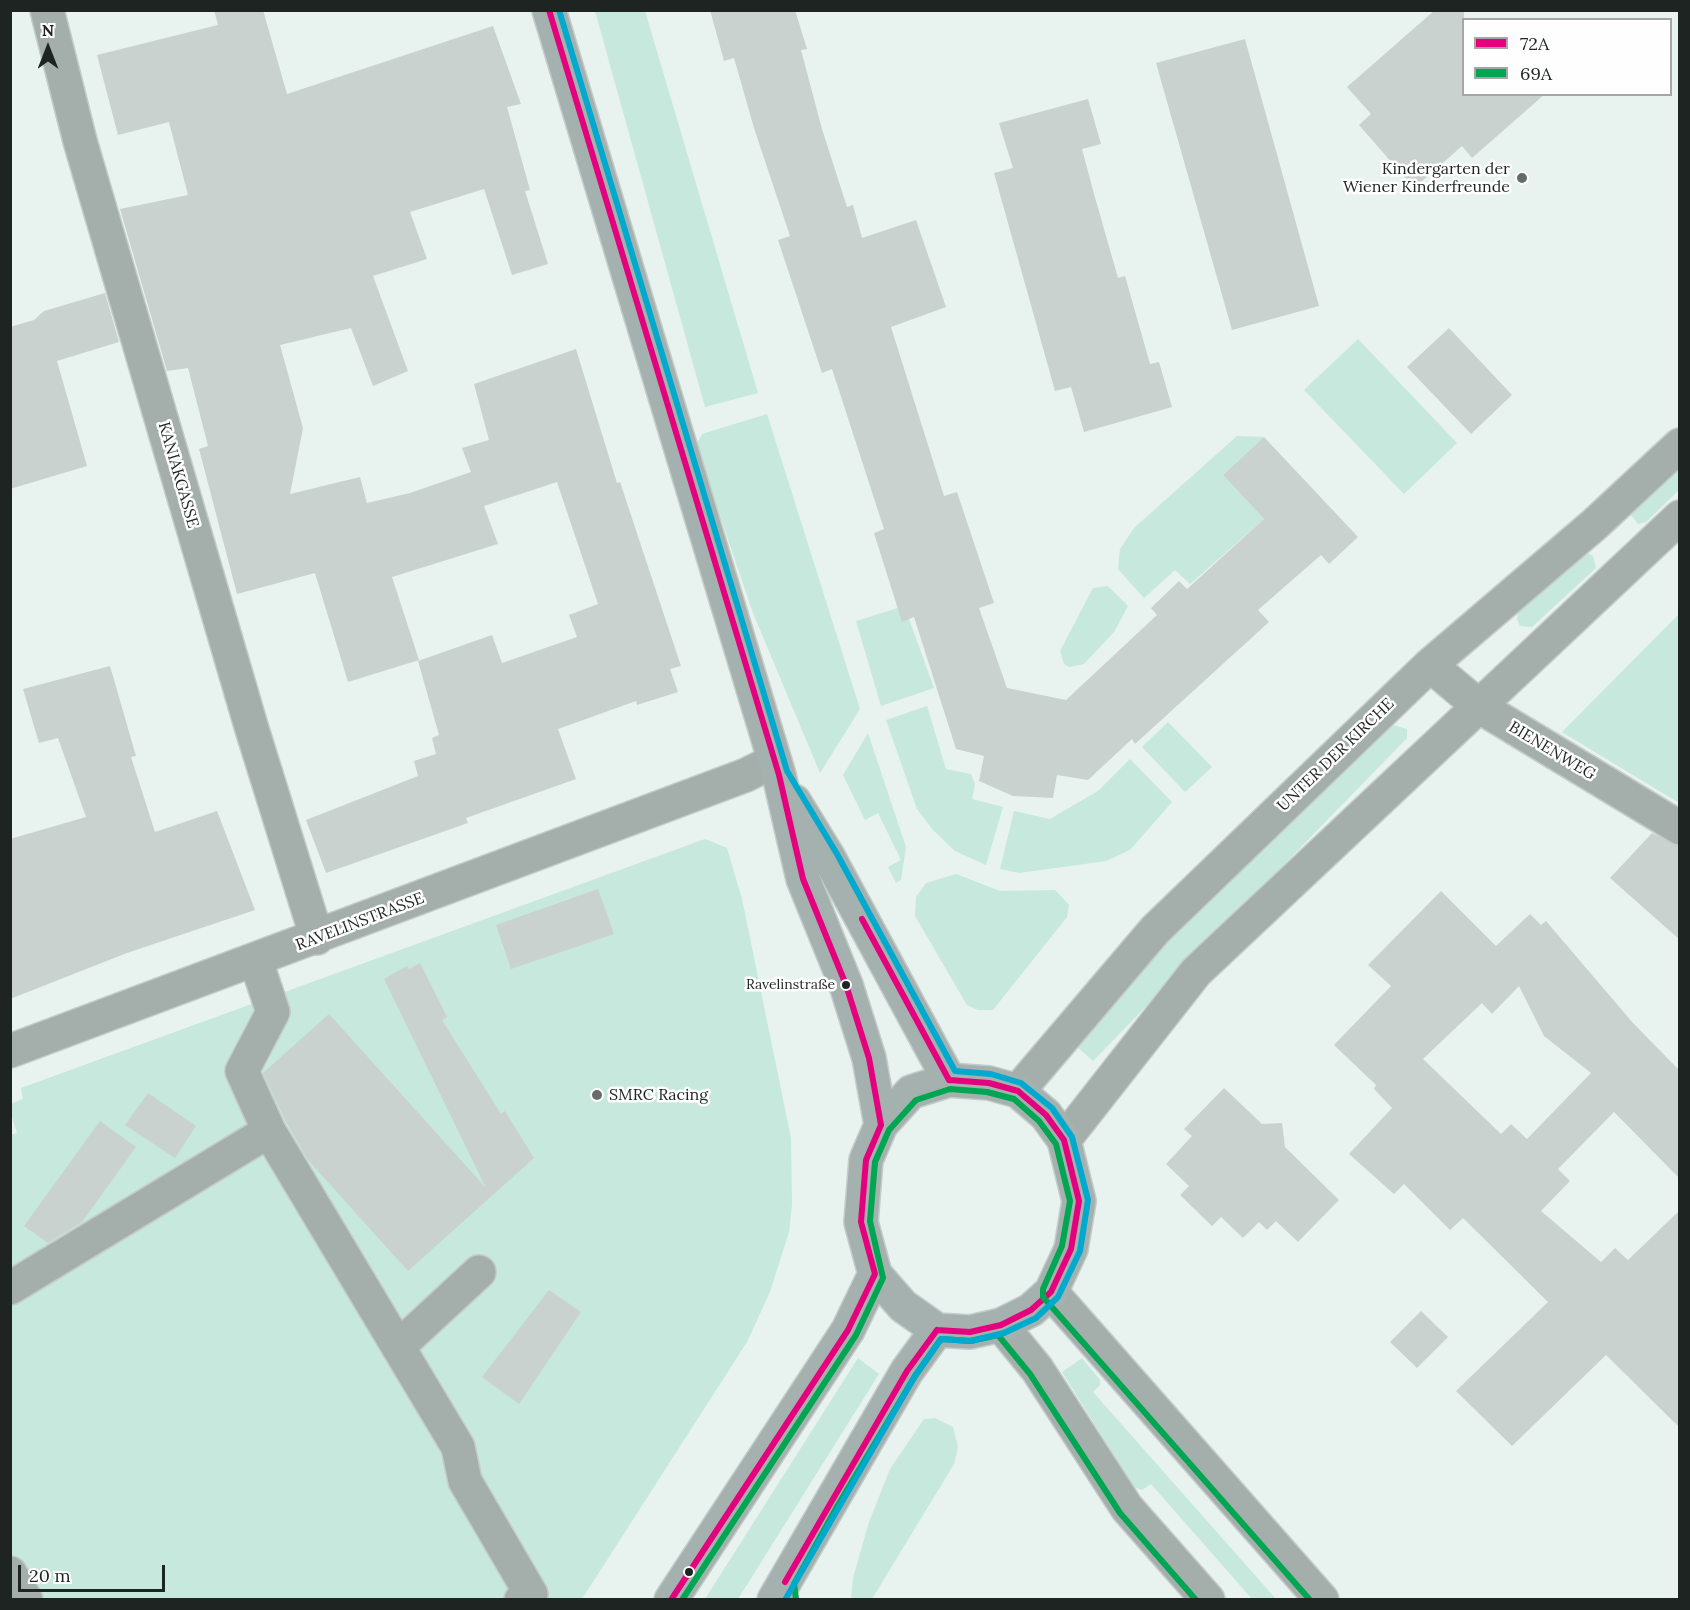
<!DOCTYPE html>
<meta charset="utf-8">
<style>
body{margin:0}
#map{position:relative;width:1690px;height:1610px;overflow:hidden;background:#e8f2ef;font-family:Lora,serif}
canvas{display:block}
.frame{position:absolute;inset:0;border:12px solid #1e2422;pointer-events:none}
.legend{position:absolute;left:1462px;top:18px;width:210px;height:78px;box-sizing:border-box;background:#fefefe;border:2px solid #a4a7a6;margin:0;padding:8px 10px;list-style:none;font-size:18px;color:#1e2422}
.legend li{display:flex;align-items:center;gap:12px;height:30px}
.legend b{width:30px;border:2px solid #a4a7a6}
.north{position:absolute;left:18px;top:18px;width:60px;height:60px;-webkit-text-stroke:4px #fefefe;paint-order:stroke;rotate:0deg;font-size:16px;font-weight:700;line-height:24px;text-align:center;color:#1e2422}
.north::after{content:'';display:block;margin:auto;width:21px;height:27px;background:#1e2422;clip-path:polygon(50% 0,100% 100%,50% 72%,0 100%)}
.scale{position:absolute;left:18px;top:1565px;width:147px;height:27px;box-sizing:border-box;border:3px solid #1e2422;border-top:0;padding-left:8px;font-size:18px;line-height:21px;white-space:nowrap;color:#1e2422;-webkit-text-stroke:4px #fefefe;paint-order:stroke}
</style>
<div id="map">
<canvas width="1690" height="1610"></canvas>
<div class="frame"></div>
<ul class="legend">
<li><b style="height:8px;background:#e5007d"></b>72A</li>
<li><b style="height:8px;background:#00a651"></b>69A</li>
</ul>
<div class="north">N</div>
<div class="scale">20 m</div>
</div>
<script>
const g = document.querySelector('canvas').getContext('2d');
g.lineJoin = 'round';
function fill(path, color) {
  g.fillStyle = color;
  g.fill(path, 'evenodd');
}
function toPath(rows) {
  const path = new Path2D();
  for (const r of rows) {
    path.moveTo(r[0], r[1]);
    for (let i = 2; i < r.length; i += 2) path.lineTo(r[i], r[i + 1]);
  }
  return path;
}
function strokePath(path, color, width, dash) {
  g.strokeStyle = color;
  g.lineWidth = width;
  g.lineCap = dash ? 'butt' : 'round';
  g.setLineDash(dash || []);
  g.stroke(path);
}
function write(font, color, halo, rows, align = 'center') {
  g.font = font + ' Lora,serif';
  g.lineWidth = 5;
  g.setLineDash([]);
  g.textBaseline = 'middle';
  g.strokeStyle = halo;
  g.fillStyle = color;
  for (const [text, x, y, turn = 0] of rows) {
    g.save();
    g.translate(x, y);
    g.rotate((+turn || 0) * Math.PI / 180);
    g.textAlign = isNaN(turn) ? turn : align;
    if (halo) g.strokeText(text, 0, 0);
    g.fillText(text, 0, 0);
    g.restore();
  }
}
fill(toPath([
 [595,11,645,11,758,393,705,407],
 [1358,339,1457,443,1404,494,1304,390],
 [767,414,860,709,820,773,753,613,696,445,702,434],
 [1237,436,1264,437,1223,475,1264,519,1190,584,1175,570,1144,598,1118,569,1120,549,1134,528],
 [1679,463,1679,490,1646,522,1638,524,1631,515,1632,508],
 [1587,553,1593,556,1596,568,1532,627,1520,626,1517,619,1518,613,1579,556],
 [1108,586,1128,606,1114,632,1084,664,1069,667,1064,664,1060,651,1093,588],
 [898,608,909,619,934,688,881,706,856,621],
 [1679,614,1679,803,1562,732],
 [927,706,946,769,971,774,975,784,972,799,1003,807,986,865,955,851,933,830,917,809,886,720],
 [1168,722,1212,767,1185,792,1142,747],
 [1394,725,1407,729,1407,738,1093,1061,1074,1044,1179,921,1330,777],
 [868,733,906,847,901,880,896,883,888,867,901,860,878,813,865,820,843,775],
 [1130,759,1172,802,1130,850,1106,861,1019,873,1000,869,1014,811,1050,819,1098,791],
 [705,839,727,848,742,899,791,1138,792,1204,789,1232,770,1292,747,1342,582,1599,11,1600,10,1135,17,1133,11,1114,10,1104,23,1099,21,1088],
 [956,874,1000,891,1055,890,1069,905,1067,917,993,1010,978,1010,967,1005,915,916,916,897,926,883],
 [858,1358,879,1374,738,1599,705,1599],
 [1082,1358,1100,1380,1100,1385,1093,1392,1276,1599,1252,1599,1151,1484,1142,1490,1134,1487,1062,1372],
 [935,1418,953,1427,958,1447,954,1464,872,1599,851,1599,853,1578,869,1522,890,1469,924,1419]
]), '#c6e8dd');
fill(toPath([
 [214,10,263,10,287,94,493,26,521,104,507,107,530,190,525,191,548,264,512,275,484,189,410,212,427,259,373,276,408,371,373,386,351,328,280,345,303,428,290,494,360,477,367,503,410,493,471,472,462,448,489,440,474,384,576,349,617,483,620,482,681,666,670,669,678,692,637,705,636,701,558,729,576,779,466,818,468,823,326,873,306,820,418,776,414,761,436,754,432,738,439,735,418,661,492,635,502,663,577,637,569,615,598,604,557,482,484,506,498,544,392,577,419,660,348,682,315,573,237,594,199,449,208,446,188,368,167,371,120,209,188,195,169,122,118,135,97,55,218,25],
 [710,10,795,10,807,49,801,50,822,129,847,207,853,205,862,238,916,220,946,307,891,327,944,496,957,492,994,603,979,608,1007,688,1066,700,1157,615,1151,608,1179,581,1187,589,1264,519,1223,475,1264,437,1358,537,1329,564,1321,555,1258,610,1269,622,1135,744,1132,739,1088,780,1057,775,1053,798,1013,796,979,781,984,756,956,749,914,617,902,622,874,533,884,529,832,369,822,373,778,240,790,236,754,128,734,58,724,61],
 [1435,10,1464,10,1464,94,1545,94,1472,158,1462,146,1414,188,1359,125,1371,114,1347,87],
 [1245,39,1319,306,1232,330,1156,63],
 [1088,99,1101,144,1082,149,1094,194,1118,278,1125,276,1150,364,1159,362,1172,407,1084,432,1071,387,1055,391,994,173,1013,168,999,123],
 [105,293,119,342,57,361,87,466,10,489,10,327,34,320,44,311],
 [1449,328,1512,395,1471,434,1407,367],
 [110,666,136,756,131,757,155,832,217,811,255,910,127,953,10,999,10,839,86,817,58,738,39,743,23,689],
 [1652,833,1680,847,1680,940,1610,878],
 [598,889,614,934,511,969,496,925],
 [1441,891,1496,946,1530,914,1541,925,1546,921,1633,1023,1680,1071,1680,1179,1614,1112,1558,1169,1570,1181,1541,1211,1601,1262,1615,1248,1628,1260,1680,1210,1680,1428,1606,1355,1512,1446,1456,1391,1548,1302,1463,1218,1450,1230,1404,1184,1394,1194,1349,1154,1392,1108,1374,1089,1376,1085,1334,1045,1391,986,1368,965],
 [1519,986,1544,1036,1591,1073,1527,1139,1511,1124,1501,1134,1423,1059,1482,1003,1492,1014],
 [420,963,447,1017,442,1020,501,1114,505,1111,534,1158,408,1271,308,1160,286,1122,263,1073,329,1014,486,1188,384,979,407,966,409,969],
 [1224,1088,1262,1124,1282,1123,1285,1147,1339,1200,1298,1242,1276,1221,1267,1230,1259,1222,1243,1238,1221,1217,1212,1226,1180,1195,1189,1186,1166,1164,1192,1136,1184,1129],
 [148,1093,196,1126,175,1158,125,1125],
 [100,1121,136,1147,82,1222,48,1243,24,1226],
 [549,1290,581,1312,519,1404,482,1377],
 [1421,1311,1448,1337,1417,1368,1390,1342]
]), '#cad2cf');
const minor = toPath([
 [47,10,80,141,251,726,317,938],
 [1430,665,1480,707,1680,828],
 [256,961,273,1012,242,1071,269,1131,458,1447,465,1481,531,1594,521,1600],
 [10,1051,746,775,774,761],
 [1018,1091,1155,930,1430,665,1595,524,1680,445],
 [1064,1140,1196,972,1680,517],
 [10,1288,269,1131],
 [1051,1292,1322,1600],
 [1001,1325,1037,1369,1127,1508,1208,1600],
 [398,1347,479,1272],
 [10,1573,26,1600]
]);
const major = toPath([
 [549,10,779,775,803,879,846,985,869,1058,881,1125],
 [794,801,829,858,949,1080],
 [949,1080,989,1083,1018,1091,1046,1115,1064,1140,1079,1201,1071,1249,1051,1292,1031,1310,1001,1325,970,1332,937,1330,903,1306,875,1274,861,1222,866,1160,881,1125,911,1092,949,1080],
 [671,1600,848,1330,875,1274],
 [774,1600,907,1371,937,1330]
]);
strokePath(minor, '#c4ccc9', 36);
strokePath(major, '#c4ccc9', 36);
strokePath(minor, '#a4afab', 33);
strokePath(major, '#a4b1ae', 33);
strokePath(toPath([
 [549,10,779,775,803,879,846,985,869,1058,881,1125],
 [862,919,949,1080],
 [937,1330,970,1332,1001,1325,1031,1310,1051,1292,1071,1249,1079,1201,1064,1140,1046,1115,1018,1091,989,1083,949,1080],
 [785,1582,907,1371,937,1330],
 [671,1600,848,1330,875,1274,861,1222,866,1160,881,1125]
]), '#e5007d', 6);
strokePath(toPath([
 [796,1599,794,1584,838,1505,915,1376,941,1339,970,1341,998,1335,1030,1374,1120,1513,1196,1600],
 [682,1600,856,1335,883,1278,870,1221,875,1162,889,1130,916,1100,950,1089,987,1092,1014,1099,1039,1121,1056,1144,1070,1201,1062,1246,1043,1289,1043,1297,1310,1600]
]), '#00a651', 6);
strokePath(toPath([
 [559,10,787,771,837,854,955,1071,991,1074,1021,1083,1052,1108,1072,1137,1088,1200,1080,1251,1058,1297,1036,1318,1004,1333,971,1341,941,1339,915,1376,785,1600]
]), '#00a9ce', 6);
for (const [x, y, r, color] of [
 [1522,178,6,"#656c6a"],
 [846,985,5,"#1e2422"],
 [597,1095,6,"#656c6a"],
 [689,1572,5,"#1e2422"]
]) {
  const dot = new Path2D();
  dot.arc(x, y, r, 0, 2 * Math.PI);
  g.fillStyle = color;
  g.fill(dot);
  strokePath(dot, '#fefefe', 2);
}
write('14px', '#1e2422', '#fefefe', [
 ["Ravelinstraße",835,985]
], 'right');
write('16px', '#1e2422', '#fefefe', [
 ["Kindergarten der",1510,169],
 ["Wiener Kinderfreunde",1510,187],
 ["SMRC Racing",609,1095,"left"]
], 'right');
write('16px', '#1e2422', '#fefefe', [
 ["KANIAKGASSE",178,475,74],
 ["BIENENWEG",1552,751,31],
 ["UNTER DER KIRCHE",1336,755,-44],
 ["RAVELINSTRASSE",360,922,-21]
]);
</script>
